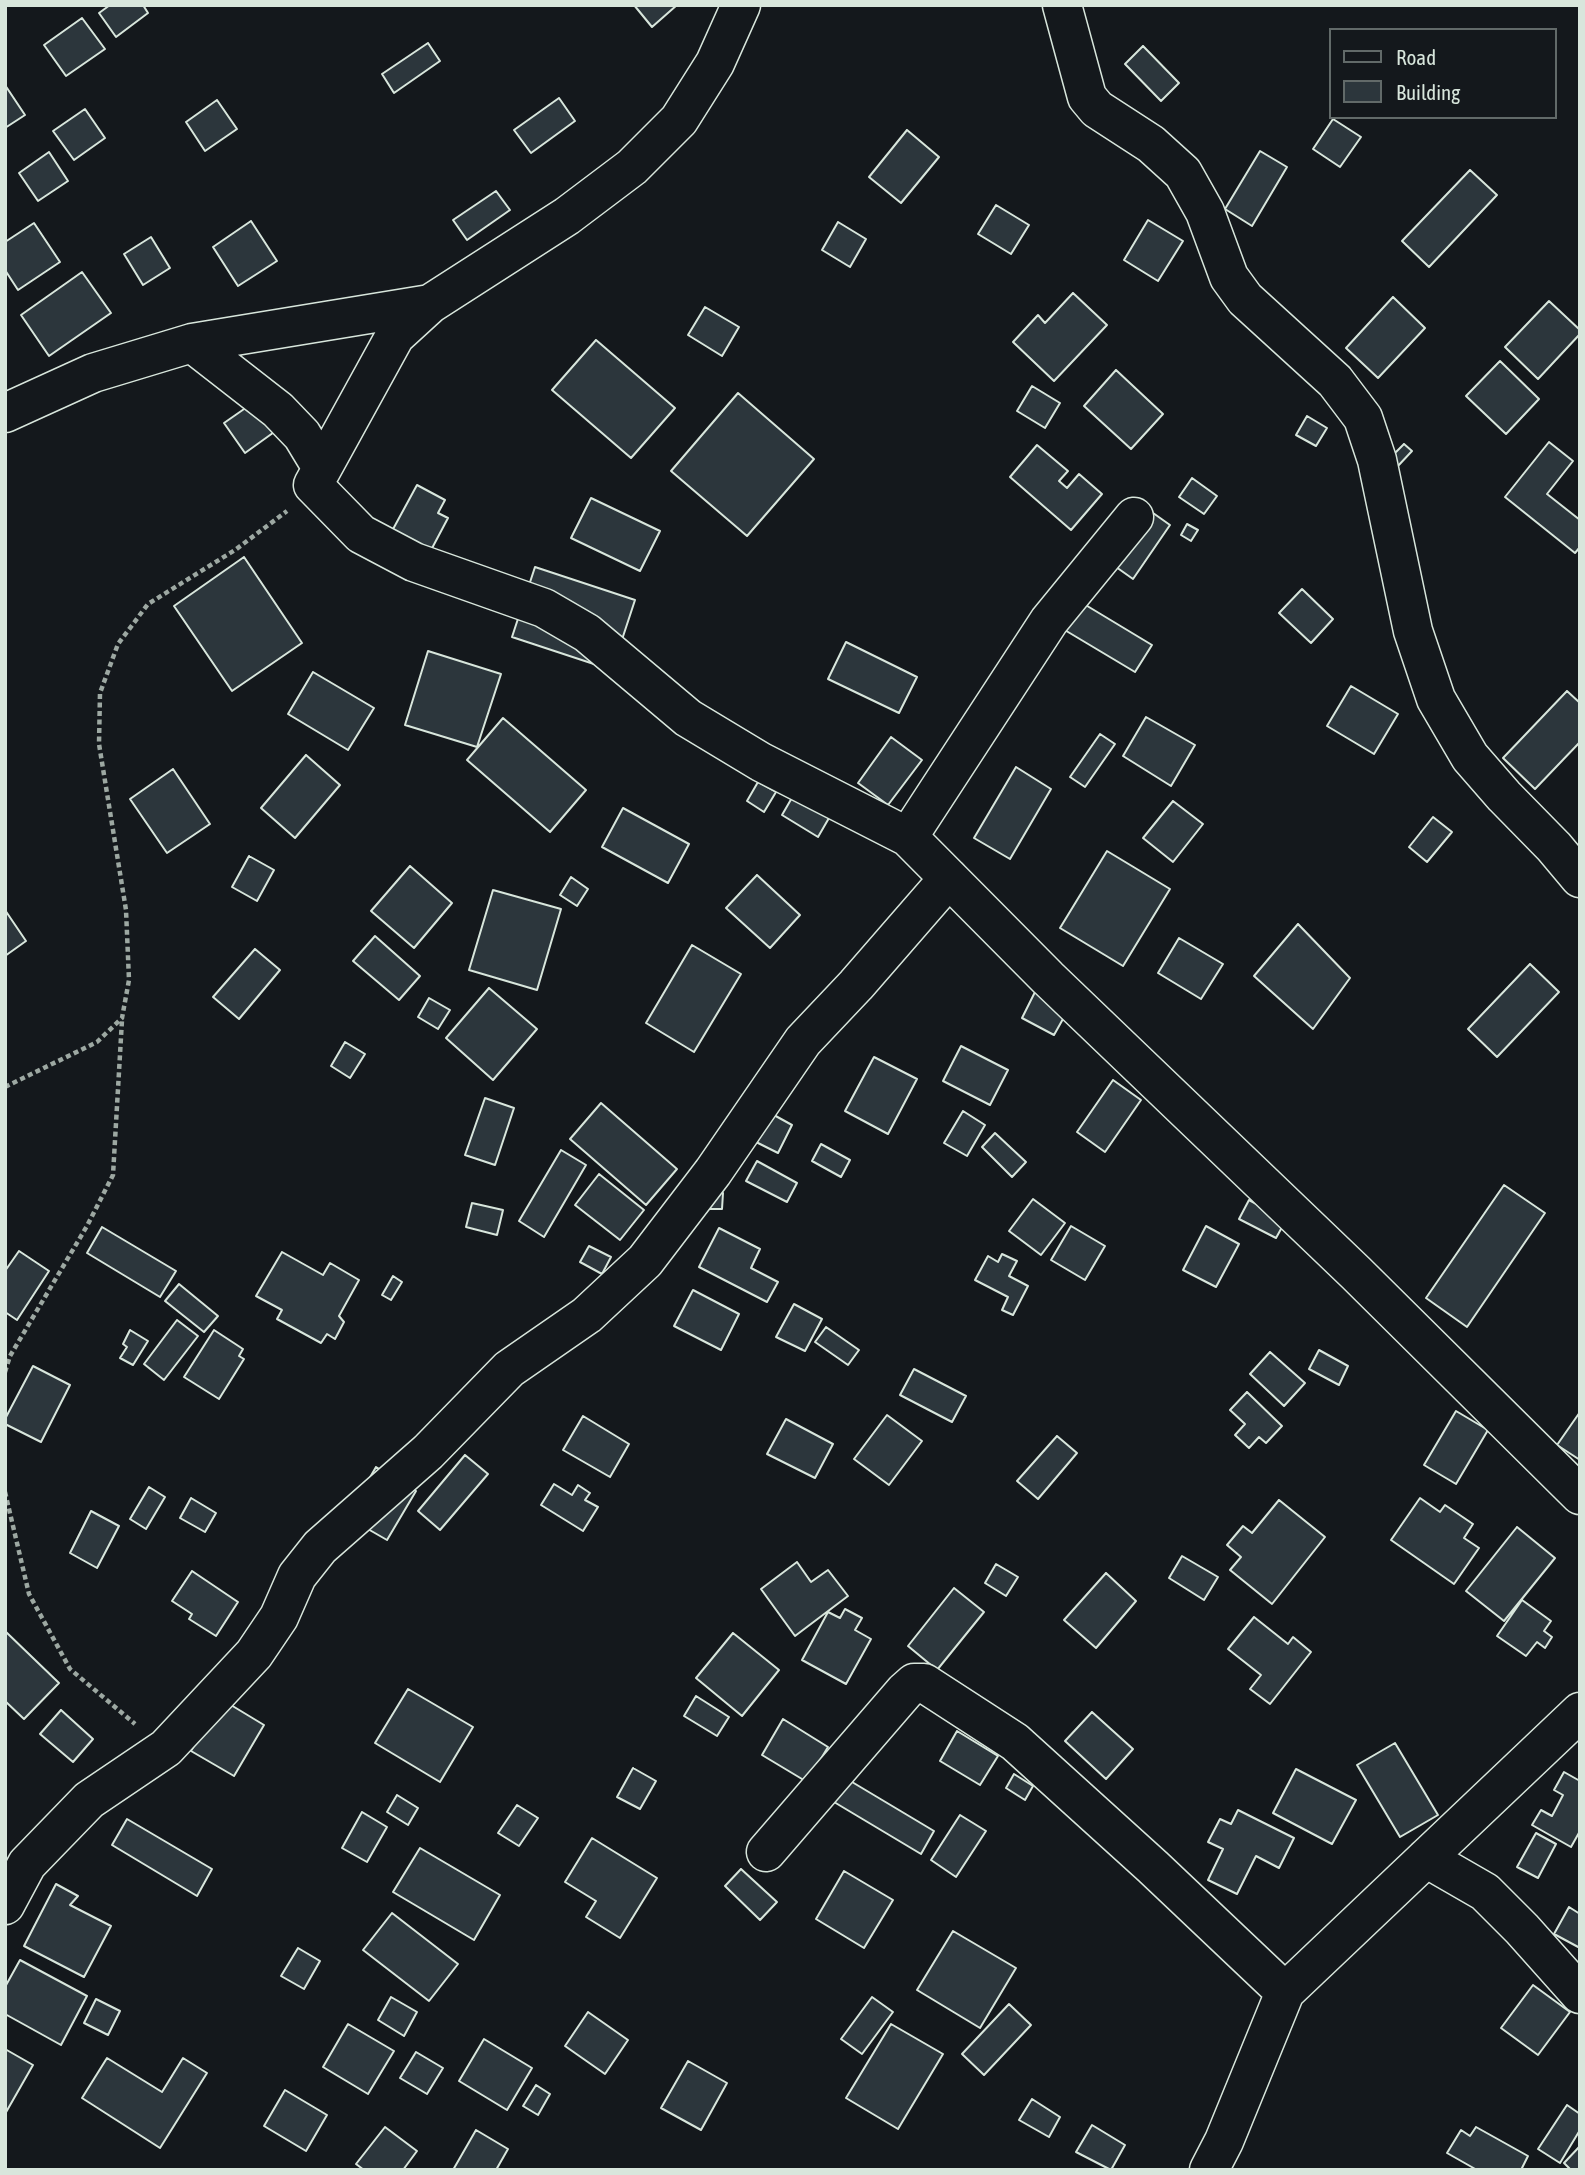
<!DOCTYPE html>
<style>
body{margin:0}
#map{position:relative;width:1585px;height:2175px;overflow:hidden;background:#14181c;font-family:"Asap Condensed",sans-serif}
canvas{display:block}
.frame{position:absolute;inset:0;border:7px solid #d8e6dc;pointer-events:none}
.legend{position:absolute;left:1329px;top:28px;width:228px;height:91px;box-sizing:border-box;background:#14181c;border:2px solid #626a69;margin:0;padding:9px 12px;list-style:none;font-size:21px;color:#d8e6dc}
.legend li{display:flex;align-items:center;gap:14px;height:35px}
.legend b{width:35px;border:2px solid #626a69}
</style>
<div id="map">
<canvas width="1585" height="2175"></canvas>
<div class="frame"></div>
<ul class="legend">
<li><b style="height:9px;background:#14181c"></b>Road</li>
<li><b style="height:19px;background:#2c363c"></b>Building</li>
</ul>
</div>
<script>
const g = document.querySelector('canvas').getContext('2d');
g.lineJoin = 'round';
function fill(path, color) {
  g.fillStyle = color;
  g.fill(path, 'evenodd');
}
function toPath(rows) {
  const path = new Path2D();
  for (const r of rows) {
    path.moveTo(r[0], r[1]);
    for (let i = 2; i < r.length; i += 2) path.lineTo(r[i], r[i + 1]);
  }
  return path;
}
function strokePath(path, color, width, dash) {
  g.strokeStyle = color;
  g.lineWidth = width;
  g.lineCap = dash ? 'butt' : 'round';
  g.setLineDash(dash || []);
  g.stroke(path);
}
const building = toPath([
 [110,5,143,5,148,13,116,37,99,13,110,5],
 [634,5,677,5,652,27,634,5],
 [82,18,105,49,66,76,44,45,82,18],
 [428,43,440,61,394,93,382,74,428,43],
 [1143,46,1179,83,1161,101,1125,64,1143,46],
 [5,85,25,115,5,128,5,85],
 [559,98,575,121,531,153,514,130,559,98],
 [217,100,237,129,205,151,186,122,217,100],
 [85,109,105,138,74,160,53,131,85,109],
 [1333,119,1361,137,1340,167,1313,149,1333,119],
 [907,130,939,157,901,203,869,177,907,130],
 [1260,151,1287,167,1252,226,1225,209,1260,151],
 [49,152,68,181,38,201,19,173,49,152],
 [1470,170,1497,195,1429,267,1402,241,1470,170],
 [496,191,510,210,467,240,453,220,496,191],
 [996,205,1029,225,1011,254,978,234,996,205],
 [1148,220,1183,241,1158,281,1124,260,1148,220],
 [251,221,277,261,238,286,213,247,251,221],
 [838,222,866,239,850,267,822,250,838,222],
 [34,223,60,262,18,290,5,270,5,242,34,223],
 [151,237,170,268,143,285,124,254,151,237],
 [82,272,111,313,49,356,21,315,82,272],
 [1073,293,1107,325,1054,381,1013,342,1038,315,1045,323,1073,293],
 [1393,297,1425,328,1378,378,1346,348,1393,297],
 [1549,301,1580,330,1580,334,1538,379,1505,347,1549,301],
 [705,307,739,327,722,356,688,335,705,307],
 [596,340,675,408,631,458,552,390,596,340],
 [1500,361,1539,399,1506,434,1466,396,1500,361],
 [1116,370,1163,414,1131,449,1084,406,1116,370],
 [1032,386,1060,403,1045,428,1017,411,1032,386],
 [738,393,814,459,747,536,671,471,738,393],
 [257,400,277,430,245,453,224,423,257,400],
 [1307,416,1327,428,1316,446,1296,435,1307,416],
 [1549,442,1573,461,1547,494,1580,520,1580,547,1575,553,1505,497,1549,442],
 [1404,444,1412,451,1397,467,1389,459,1404,444],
 [1037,445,1068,471,1059,481,1067,488,1079,474,1102,494,1071,530,1010,477,1037,445],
 [1192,478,1217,496,1204,514,1179,497,1192,478],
 [417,485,445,500,438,513,448,518,430,552,392,531,417,485],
 [591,498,660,531,640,571,571,538,591,498],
 [1146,508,1170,525,1133,579,1109,562,1146,508],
 [1187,524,1198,530,1191,541,1181,535,1187,524],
 [244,557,302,643,232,691,174,606,244,557],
 [535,567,635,600,612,670,512,637,535,567],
 [1302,589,1333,619,1311,643,1279,613,1302,589],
 [1074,598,1152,645,1135,672,1058,626,1074,598],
 [846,642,917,677,899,713,828,679,846,642],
 [428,651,501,674,477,747,405,725,428,651],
 [313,672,374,708,348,750,288,714,313,672],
 [1351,686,1398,714,1374,754,1327,726,1351,686],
 [1567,691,1580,703,1580,742,1535,789,1503,758,1567,691],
 [1146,717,1195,745,1171,786,1123,756,1146,717],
 [503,718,586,790,550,832,467,760,503,718],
 [1100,734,1115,744,1085,787,1070,777,1100,734],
 [891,737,922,760,888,805,858,783,891,737],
 [306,755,340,785,295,838,261,808,306,755],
 [1016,767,1051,789,1010,859,974,838,1016,767],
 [173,769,210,824,167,853,130,799,173,769],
 [758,782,776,792,764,812,747,801,758,782],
 [793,796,829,818,818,837,782,815,793,796],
 [1173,801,1203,824,1173,862,1143,838,1173,801],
 [623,808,689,844,668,883,602,847,623,808],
 [1433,817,1452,832,1427,862,1409,847,1433,817],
 [1107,851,1170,889,1123,966,1060,928,1107,851],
 [249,856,274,870,257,901,232,887,249,856],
 [410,866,452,903,414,948,371,911,410,866],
 [757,875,800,915,770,948,726,908,757,875],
 [571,877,588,889,577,906,560,895,571,877],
 [493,890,561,909,537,990,469,970,493,890],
 [5,910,26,941,5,956,5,910],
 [1298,924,1350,978,1313,1029,1254,976,1298,924],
 [375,936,420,976,399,1000,353,961,375,936],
 [1179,938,1223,964,1201,999,1158,973,1179,938],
 [692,945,741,974,694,1052,646,1023,692,945],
 [255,949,280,970,239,1019,213,997,255,949],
 [1530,964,1559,992,1497,1057,1468,1029,1530,964],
 [489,988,537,1029,493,1080,446,1038,489,988],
 [1035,992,1068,1010,1054,1035,1022,1018,1035,992],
 [429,998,450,1010,438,1029,418,1017,429,998],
 [345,1042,365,1054,350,1078,331,1066,345,1042],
 [961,1046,1008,1070,990,1105,943,1081,961,1046],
 [874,1057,917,1079,888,1134,845,1111,874,1057],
 [1113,1080,1141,1100,1105,1152,1077,1132,1113,1080],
 [485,1098,514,1108,495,1165,465,1155,485,1098],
 [601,1103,677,1169,646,1205,570,1139,601,1103],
 [763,1109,792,1125,778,1153,748,1138,763,1109],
 [963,1111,985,1125,967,1156,944,1143,963,1111],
 [995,1133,1026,1162,1012,1177,982,1147,995,1133],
 [821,1144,850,1160,841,1177,812,1161,821,1144],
 [561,1150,586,1165,544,1237,519,1221,561,1150],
 [757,1161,797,1183,787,1202,746,1181,757,1161],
 [599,1174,644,1210,620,1240,575,1205,599,1174],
 [1504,1185,1545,1213,1467,1327,1426,1298,1504,1185],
 [699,1193,723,1193,722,1209,699,1209,699,1193],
 [1033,1199,1065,1223,1041,1255,1009,1231,1033,1199],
 [1249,1200,1286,1220,1276,1238,1239,1219,1249,1200],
 [472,1203,503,1210,497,1235,466,1227,472,1203],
 [1071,1226,1105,1246,1085,1280,1051,1260,1071,1226],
 [1206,1226,1239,1244,1216,1287,1183,1270,1206,1226],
 [102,1227,176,1271,160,1297,87,1253,102,1227],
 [719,1228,760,1249,751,1268,778,1282,767,1302,699,1267,719,1228],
 [589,1246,611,1257,602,1274,580,1262,589,1246],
 [19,1251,49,1271,17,1320,5,1312,5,1271,19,1251],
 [282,1252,323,1275,330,1263,359,1280,339,1316,344,1322,335,1339,327,1334,321,1343,277,1319,282,1310,256,1296,282,1252],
 [1002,1254,1017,1261,1009,1276,1028,1286,1013,1315,1002,1310,1008,1297,975,1280,988,1256,998,1262,1002,1254],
 [393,1276,402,1282,391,1300,382,1295,393,1276],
 [179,1284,218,1316,204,1332,165,1301,179,1284],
 [693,1290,739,1314,721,1350,674,1326,693,1290],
 [794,1304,822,1319,805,1351,776,1337,794,1304],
 [177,1320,198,1336,164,1380,144,1364,177,1320],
 [826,1327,859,1350,848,1365,815,1342,826,1327],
 [130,1330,148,1341,133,1365,120,1358,127,1347,123,1344,130,1330],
 [214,1330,243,1349,239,1356,244,1359,219,1399,184,1377,214,1330],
 [1319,1350,1348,1366,1339,1385,1309,1369,1319,1350],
 [1270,1352,1305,1383,1284,1406,1250,1374,1270,1352],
 [33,1366,70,1385,41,1442,5,1424,5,1419,33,1366],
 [914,1369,966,1396,952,1422,900,1395,914,1369],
 [1247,1392,1282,1426,1266,1443,1259,1437,1249,1448,1235,1435,1245,1424,1230,1410,1247,1392],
 [1456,1411,1488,1430,1456,1484,1424,1465,1456,1411],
 [1580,1412,1580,1460,1557,1445,1580,1412],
 [887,1415,922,1441,889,1485,854,1459,887,1415],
 [583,1416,629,1444,610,1477,563,1450,583,1416],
 [786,1419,833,1444,815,1478,767,1454,786,1419],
 [1057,1436,1077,1453,1038,1499,1017,1481,1057,1436],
 [465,1455,488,1474,440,1530,418,1511,465,1455],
 [376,1467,416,1491,387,1540,347,1517,376,1467],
 [554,1484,572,1495,578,1485,590,1493,585,1500,598,1507,583,1531,541,1505,554,1484],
 [149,1487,165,1497,146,1529,130,1519,149,1487],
 [191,1498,216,1513,205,1532,180,1518,191,1498],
 [1420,1498,1440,1512,1445,1505,1473,1524,1464,1538,1479,1548,1454,1584,1391,1540,1420,1498],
 [1279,1500,1325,1537,1272,1604,1230,1570,1241,1557,1227,1545,1243,1526,1252,1533,1279,1500],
 [91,1511,119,1526,97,1568,70,1553,91,1511],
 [1517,1527,1555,1558,1504,1621,1466,1591,1517,1527],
 [1182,1556,1218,1577,1204,1600,1169,1578,1182,1556],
 [797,1562,811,1582,828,1570,848,1596,795,1636,761,1589,797,1562],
 [996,1564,1018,1577,1006,1596,985,1583,996,1564],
 [192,1571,238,1602,216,1636,189,1619,192,1614,172,1601,192,1571],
 [1106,1573,1136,1601,1096,1648,1064,1620,1106,1573],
 [954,1588,984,1612,937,1670,908,1646,954,1588],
 [1522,1600,1551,1621,1544,1631,1552,1637,1545,1648,1537,1642,1526,1656,1497,1636,1522,1600],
 [845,1609,862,1618,855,1630,871,1639,846,1684,802,1660,828,1612,840,1618,845,1609],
 [1254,1617,1288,1644,1293,1637,1311,1652,1270,1704,1250,1689,1261,1675,1228,1649,1254,1617],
 [5,1631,59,1683,24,1719,5,1701,5,1631],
 [733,1633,779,1670,742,1716,696,1678,733,1633],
 [408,1689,473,1727,440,1782,375,1743,408,1689],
 [696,1696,729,1717,717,1736,684,1716,696,1696],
 [221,1699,264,1725,234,1776,191,1751,221,1699],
 [61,1710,93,1739,73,1762,40,1734,61,1710],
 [1092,1712,1133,1749,1106,1779,1065,1741,1092,1712],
 [783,1719,828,1747,807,1782,762,1755,783,1719],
 [957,1731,998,1756,980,1785,940,1761,957,1731],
 [1395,1743,1438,1815,1400,1837,1357,1765,1395,1743],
 [633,1768,656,1781,640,1809,617,1797,633,1768],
 [1296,1769,1356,1800,1332,1844,1273,1813,1296,1769],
 [1564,1772,1580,1781,1580,1831,1571,1847,1532,1825,1541,1810,1552,1816,1563,1795,1554,1790,1564,1772],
 [1014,1774,1033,1786,1025,1800,1006,1788,1014,1774],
 [842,1776,934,1831,921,1854,829,1799,842,1776],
 [397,1795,418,1808,408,1825,387,1812,397,1795],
 [517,1805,538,1818,519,1846,498,1833,517,1805],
 [1238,1810,1294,1838,1279,1868,1256,1856,1237,1894,1208,1880,1223,1849,1208,1842,1220,1819,1231,1824,1238,1810],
 [362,1812,387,1827,367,1862,342,1848,362,1812],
 [960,1815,986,1831,956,1877,931,1860,960,1815],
 [127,1819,212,1869,197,1896,112,1845,127,1819],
 [1536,1833,1556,1844,1538,1878,1517,1867,1536,1833],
 [592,1838,657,1878,620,1938,586,1917,596,1901,565,1882,592,1838],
 [420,1848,500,1895,474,1940,393,1892,420,1848],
 [741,1869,777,1902,760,1920,725,1886,741,1869],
 [844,1871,893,1900,864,1948,816,1919,844,1871],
 [56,1884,78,1896,70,1905,111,1926,84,1977,24,1946,56,1884],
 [1569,1907,1580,1914,1580,1948,1554,1934,1569,1907],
 [392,1913,458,1964,429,2001,363,1950,392,1913],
 [953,1931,1016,1968,980,2028,917,1990,953,1931],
 [298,1948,320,1961,304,1989,281,1976,298,1948],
 [20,1960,87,1996,61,2045,5,2014,5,1987,20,1960],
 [1533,1985,1570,2012,1538,2055,1501,2028,1533,1985],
 [391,1997,417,2012,404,2036,378,2020,391,1997],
 [872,1997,893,2012,862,2054,841,2039,872,1997],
 [96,1999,120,2011,108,2035,84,2023,96,1999],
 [1009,2004,1031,2025,984,2075,962,2054,1009,2004],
 [588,2012,628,2040,605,2074,565,2046,588,2012],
 [348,2024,394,2051,368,2094,323,2067,348,2024],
 [891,2024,943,2054,898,2129,846,2098,891,2024],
 [484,2039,532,2068,507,2110,459,2081,484,2039],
 [5,2049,33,2065,5,2114,5,2049],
 [416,2052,443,2068,427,2094,400,2078,416,2052],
 [107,2058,162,2092,183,2058,207,2073,160,2148,82,2098,107,2058],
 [688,2061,727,2083,701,2130,661,2108,688,2061],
 [536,2085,550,2094,538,2115,523,2106,536,2085],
 [285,2090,327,2115,306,2151,264,2126,285,2090],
 [1032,2099,1060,2117,1049,2137,1019,2120,1032,2099],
 [1567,2105,1580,2114,1580,2130,1560,2163,1538,2149,1567,2105],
 [1092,2125,1125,2145,1111,2170,1076,2152,1092,2125],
 [385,2127,417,2151,403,2170,364,2170,356,2164,385,2127],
 [1476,2127,1528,2156,1521,2170,1477,2170,1447,2153,1461,2130,1470,2136,1476,2127],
 [476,2130,508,2149,496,2170,453,2170,476,2130],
 [1580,2146,1580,2170,1571,2170,1564,2163,1580,2146]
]);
fill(building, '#2c363c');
strokePath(building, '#d8e6dc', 2);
const minor = toPath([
 [741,5,715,63,679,120,632,167,567,216,430,304,395,336,313,485,361,534,414,562,544,608,587,633,688,718,761,762,908,837],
 [1062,5,1087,97,1097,109,1151,144,1183,173,1205,212,1229,277,1245,299,1335,381,1363,418,1377,460,1413,631,1436,699,1470,757,1504,796,1554,847,1580,878],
 [192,343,278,410,302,435,322,468],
 [5,413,93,373,192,343,430,304],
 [1134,517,1049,621,908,837,1048,978,1356,1273,1580,1495],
 [766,1852,905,1691,914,1683,924,1683,1015,1742,1153,1867,1285,1992],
 [1426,1858,1485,1892,1522,1929,1580,1994],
 [5,1905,27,1864,89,1800,166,1748,254,1654,279,1617,297,1576,320,1547,428,1452,509,1369,587,1315,645,1261,713,1172,803,1041,856,985,949,878],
 [1209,2170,1224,2141,1285,1992,1580,1712]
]);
strokePath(minor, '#d8e6dc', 41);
strokePath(toPath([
 [5,1087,97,1042,122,1018,129,980,126,910,99,744,100,693,118,644,148,604,235,550,287,511],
 [5,1372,10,1356,87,1226,113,1175,122,1020],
 [5,1492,29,1594,70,1669,135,1724]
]), '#9da8a2', 4.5, [5, 3.5]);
strokePath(minor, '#14181c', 38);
</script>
